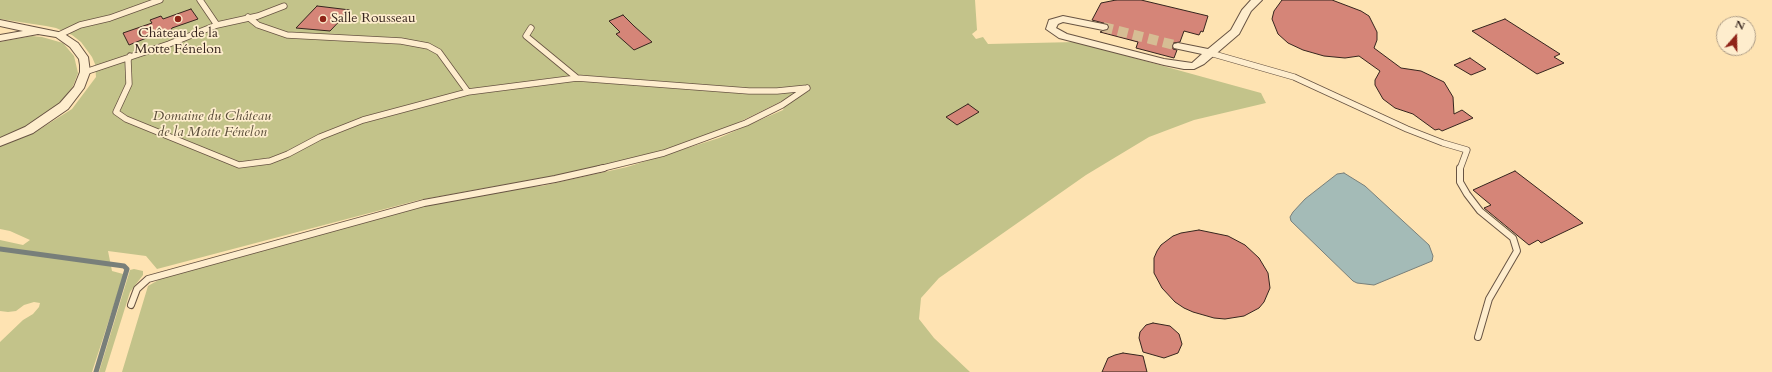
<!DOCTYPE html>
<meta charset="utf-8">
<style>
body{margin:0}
#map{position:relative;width:1772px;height:372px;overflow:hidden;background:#fee3b2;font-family:Cardo,serif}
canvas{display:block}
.north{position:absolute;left:1716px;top:16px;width:40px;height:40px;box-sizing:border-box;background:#feedcd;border:1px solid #ae9d87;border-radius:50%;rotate:20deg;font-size:11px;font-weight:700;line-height:16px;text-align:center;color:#36251e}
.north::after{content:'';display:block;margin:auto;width:14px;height:18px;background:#8f2418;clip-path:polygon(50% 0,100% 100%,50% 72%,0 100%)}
</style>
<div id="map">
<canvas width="1772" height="372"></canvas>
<div class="north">N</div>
</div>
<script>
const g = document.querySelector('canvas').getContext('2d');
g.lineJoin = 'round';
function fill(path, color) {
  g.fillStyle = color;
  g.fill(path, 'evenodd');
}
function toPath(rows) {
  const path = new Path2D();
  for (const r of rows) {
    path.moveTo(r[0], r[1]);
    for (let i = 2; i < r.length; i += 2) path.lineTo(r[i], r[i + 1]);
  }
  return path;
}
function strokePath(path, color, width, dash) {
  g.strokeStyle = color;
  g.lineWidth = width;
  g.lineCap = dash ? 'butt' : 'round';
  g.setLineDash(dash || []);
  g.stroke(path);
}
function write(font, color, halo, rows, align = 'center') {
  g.font = font + ' Cardo,serif';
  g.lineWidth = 3.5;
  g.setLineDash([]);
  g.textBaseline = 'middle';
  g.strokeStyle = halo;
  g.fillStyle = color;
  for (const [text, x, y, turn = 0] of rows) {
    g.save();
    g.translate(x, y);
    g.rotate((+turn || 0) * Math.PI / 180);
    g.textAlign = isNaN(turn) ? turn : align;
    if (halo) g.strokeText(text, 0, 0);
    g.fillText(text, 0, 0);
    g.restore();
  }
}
fill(toPath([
 [0,0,975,0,977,30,972,34,976,39,983,37,988,44,1076,42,1261,93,1266,103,1194,120,1149,137,1086,175,939,278,921,298,919,319,934,338,970,372,122,372,148,286,162,278,422,206,514,188,542,186,627,167,719,138,783,110,788,98,721,131,652,154,596,168,419,200,157,269,146,256,108,251,112,271,123,274,123,277,92,372,0,372,0,342,23,320,33,314,39,307,40,303,34,302,24,305,16,311,8,312,0,311,0,240,23,245,30,240,10,231,0,229,0,146,37,131,72,109,96,77,95,64,92,57,81,42,72,35,56,28,46,26,0,19],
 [32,36,42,37,63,43,74,56,78,73,73,86,64,98,53,110,16,132,0,138,0,42],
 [134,269,143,271,143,275,130,292,105,372,99,372,130,270]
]), '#c3c38a');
const water = toPath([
 [1344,173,1365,186,1429,245,1433,256,1432,261,1374,285,1357,283,1353,281,1291,221,1290,217,1293,212,1305,199,1337,174,1344,173]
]);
fill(water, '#a4bbb7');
strokePath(water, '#787f7a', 1);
strokePath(toPath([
 [0,249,124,266,127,269,96,372]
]), '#787f7a', 5);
const building = toPath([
 [1116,0,1141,0,1208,16,1203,32,1201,31,1199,35,1184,31,1180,42,1173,43,1173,49,1177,50,1174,58,1136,48,1138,42,1100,32,1107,30,1109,28,1107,24,1092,20,1101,3,1116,0],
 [1282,0,1332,0,1361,11,1369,16,1377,32,1377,40,1374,48,1401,68,1421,71,1444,82,1453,97,1454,114,1462,110,1473,118,1442,131,1439,129,1435,130,1413,114,1395,108,1383,99,1375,85,1375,80,1380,71,1359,56,1345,58,1324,56,1303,50,1288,43,1278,34,1272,19,1274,11,1282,0],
 [317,6,350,10,330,31,296,28,317,6],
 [191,9,198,19,172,28,169,33,162,35,154,35,129,45,123,33,152,23,150,20,161,16,163,19,191,9],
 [623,15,634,26,652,42,634,50,616,34,620,32,609,21,623,15],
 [1505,19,1560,54,1554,57,1564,63,1537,74,1472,31,1505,19],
 [1470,58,1486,69,1471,75,1454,65,1470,58],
 [968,104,979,112,957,125,946,117,968,104],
 [1515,171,1583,223,1541,243,1538,240,1529,245,1484,208,1491,205,1473,190,1515,171],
 [1199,230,1228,236,1245,245,1259,258,1268,273,1270,288,1264,302,1259,308,1244,316,1225,319,1214,318,1193,312,1184,308,1175,302,1162,288,1154,273,1154,258,1157,251,1161,245,1173,236,1181,233,1199,230],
 [1153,323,1170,326,1179,334,1182,344,1178,353,1164,358,1143,352,1139,338,1140,332,1146,325,1153,323],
 [1123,353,1143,356,1147,372,1102,372,1108,358,1115,355,1123,353]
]);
fill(building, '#d58578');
strokePath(building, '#36251e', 1);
strokePath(toPath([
 [1103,27,1178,46]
]), '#d6bd94', 10, [10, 5.5]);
const serviceFar1 = toPath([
 [200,0,217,25],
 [531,28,526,36,577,78],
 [59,35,80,25,110,18,160,0],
 [1210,53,1294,77,1407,129,1443,143,1467,150,1460,169],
 [130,56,128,60,129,84,116,112,126,119,239,165,270,161,288,154,320,137,363,120,468,92,439,52,428,46,401,41,287,35,258,25,248,17],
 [85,72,169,44,217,25,258,16,284,6],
 [468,92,577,78,749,91,777,91,807,88],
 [599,169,664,153,746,123,782,105,807,88]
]);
const service = toPath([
 [1460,168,1460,182,1467,194,1480,211,1513,238,1517,251,1489,299,1478,337],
 [131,305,137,289,148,279,424,203,555,179,604,168]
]);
const minor = toPath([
 [1251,0,1262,0,1251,11,1239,34,1204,64,1194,69,1184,69,1164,65,1059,38,1046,29,1049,20,1063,16,1103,24,1107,25,1108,27,1107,29,1103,30,1063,22,1058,24,1056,28,1067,34,1164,59,1192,63,1202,54,1174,48,1173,46,1174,44,1178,43,1208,49,1231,30,1242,10,1251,0],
 [0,20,63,33,78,43,88,57,90,72,84,88,68,109,33,133,0,146,0,138,25,127,60,103,74,87,80,72,80,65,79,59,70,47,56,37,38,34,0,41,0,35,23,31,0,26,0,20]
]);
strokePath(serviceFar1, '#685443', 7);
strokePath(service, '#685443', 8);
strokePath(minor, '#685443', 2);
strokePath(serviceFar1, '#feedcd', 5.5);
strokePath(service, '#feedcd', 6);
fill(minor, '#feedcd');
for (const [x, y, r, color] of [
 [178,19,4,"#8f2418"],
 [323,19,4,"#8f2418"]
]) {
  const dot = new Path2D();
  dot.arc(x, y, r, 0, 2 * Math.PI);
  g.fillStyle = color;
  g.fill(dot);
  strokePath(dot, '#feedcd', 1.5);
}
write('14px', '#36251e', '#feedcd', [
 ["Salle Rousseau",331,19],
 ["Château de la",178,34,"center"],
 ["Motte Fénelon",178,50,"center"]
], 'left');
write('italic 14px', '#594c39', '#feedcd', [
 ["Domaine du Château",212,117],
 ["de la Motte Fénelon",212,133]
]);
</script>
